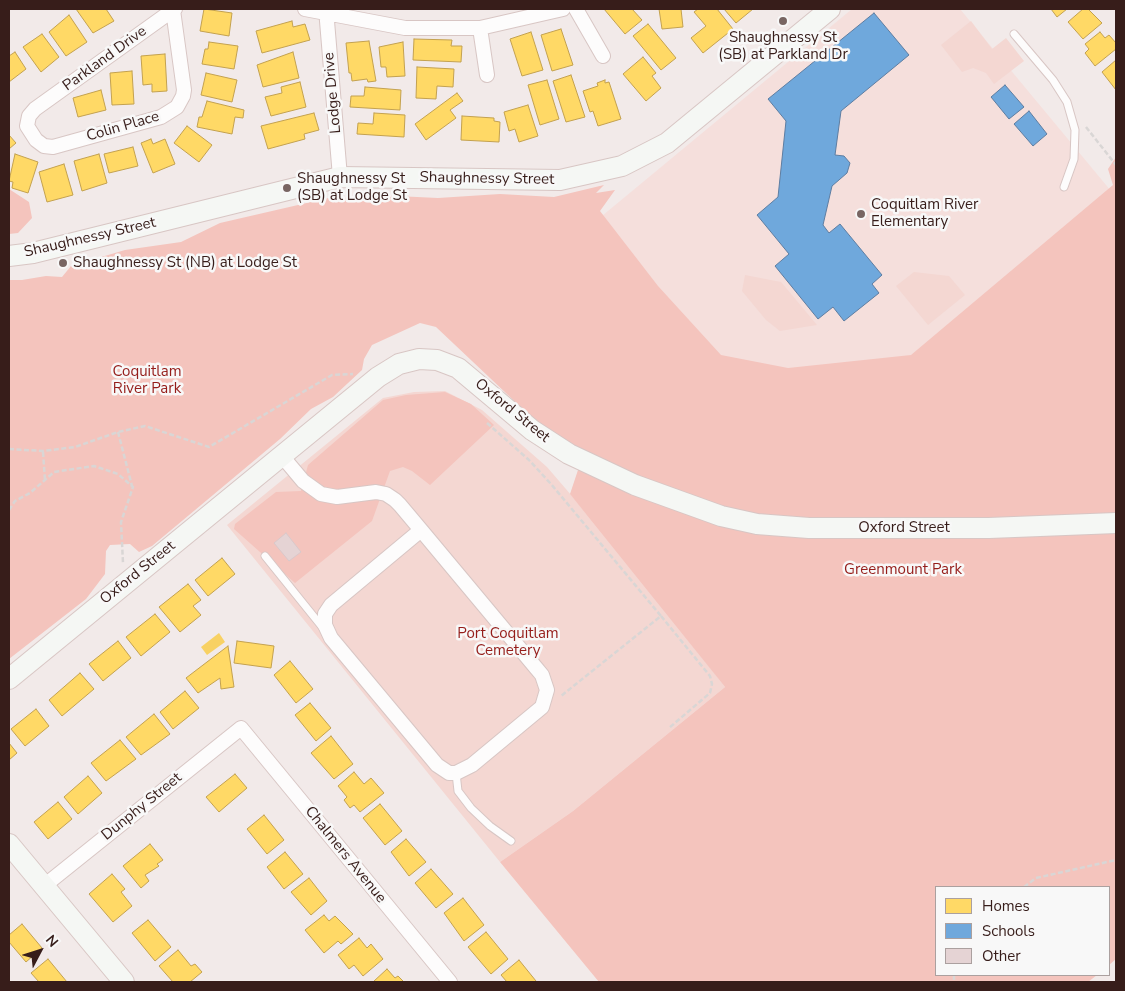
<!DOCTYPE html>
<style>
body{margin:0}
#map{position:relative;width:1125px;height:991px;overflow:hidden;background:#f2eae9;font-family:"Nunito Sans",sans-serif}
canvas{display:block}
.frame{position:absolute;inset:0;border:10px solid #371d1a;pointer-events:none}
.legend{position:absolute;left:935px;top:886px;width:175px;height:90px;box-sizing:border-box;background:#f8f8f8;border:1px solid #aba09f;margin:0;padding:6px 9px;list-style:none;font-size:15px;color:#371d1a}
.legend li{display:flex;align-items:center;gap:10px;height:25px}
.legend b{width:25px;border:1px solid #aba09f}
.north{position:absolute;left:15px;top:926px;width:50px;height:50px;-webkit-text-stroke:4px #f8f8f8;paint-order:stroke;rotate:50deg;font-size:14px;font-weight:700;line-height:20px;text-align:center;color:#371d1a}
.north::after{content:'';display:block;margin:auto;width:18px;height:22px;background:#371d1a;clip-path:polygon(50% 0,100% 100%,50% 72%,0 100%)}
</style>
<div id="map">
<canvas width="1125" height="991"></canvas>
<div class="frame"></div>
<ul class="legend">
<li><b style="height:14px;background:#ffd966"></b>Homes</li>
<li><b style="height:14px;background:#6fa8dc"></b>Schools</li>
<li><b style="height:14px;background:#e5d3d4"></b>Other</li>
</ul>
<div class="north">N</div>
</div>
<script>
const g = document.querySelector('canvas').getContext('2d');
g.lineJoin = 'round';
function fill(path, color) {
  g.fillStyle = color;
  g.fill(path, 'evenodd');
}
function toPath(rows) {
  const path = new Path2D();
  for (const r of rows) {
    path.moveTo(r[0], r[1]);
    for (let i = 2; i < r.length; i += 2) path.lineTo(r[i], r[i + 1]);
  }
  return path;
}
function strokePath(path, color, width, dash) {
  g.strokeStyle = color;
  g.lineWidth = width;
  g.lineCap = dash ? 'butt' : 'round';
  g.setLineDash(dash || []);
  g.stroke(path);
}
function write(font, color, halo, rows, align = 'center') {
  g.font = font + ' "Nunito Sans",sans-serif';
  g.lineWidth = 5;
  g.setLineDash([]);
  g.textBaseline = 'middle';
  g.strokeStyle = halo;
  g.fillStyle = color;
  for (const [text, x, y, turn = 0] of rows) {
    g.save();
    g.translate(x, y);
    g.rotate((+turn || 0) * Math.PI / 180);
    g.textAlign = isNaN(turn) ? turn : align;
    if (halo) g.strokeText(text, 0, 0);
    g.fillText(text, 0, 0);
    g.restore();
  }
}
fill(toPath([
 [852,9,960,9,1116,197,1009,337,733,389,585,230]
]), '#f5dfdc');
fill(toPath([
 [971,21,992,49,1006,38,1024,61,994,84,986,73,973,68,962,72,941,45],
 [914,272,949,276,965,295,928,325,896,286],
 [745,275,781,282,817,325,780,331,766,320,742,291],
 [445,391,482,410,547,467,621,553,725,687,573,811,500,862,227,525,383,398,414,392]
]), '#f4d7d2');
fill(toPath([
 [1116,157,1116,959,1109,965,1109,887,936,887,936,975,1097,975,1088,982,599,982,500,862,573,811,725,687,570,494,584,452,557,436,526,412,436,327,420,323,372,345,364,359,362,370,333,397,311,409,280,439,152,546,139,552,130,544,110,545,106,551,105,574,86,599,9,659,9,280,22,280,46,276,62,277,71,266,125,250,181,242,220,223,337,196,358,200,396,196,438,198,500,194,554,197,604,185,596,193,615,190,600,211,658,286,721,355,788,368,911,355,1113,185,1108,169],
 [9,189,29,202,32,218,18,233,9,234],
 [445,392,471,404,494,425,430,485,412,471,403,467,390,471,372,521,295,583,234,529,235,524,276,492,301,491,308,465,383,400,406,395]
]), '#f4c4bd');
fill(toPath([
 [219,633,225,642,207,655,201,647]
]), '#f8d163');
const homes = toPath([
 [76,9,106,9,114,21,93,33,76,9],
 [204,9,232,13,229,36,200,31,204,9],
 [604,9,632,9,642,20,625,34,604,9],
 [659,9,681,9,683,27,662,29,659,9],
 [698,9,717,9,733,29,703,53,691,38,706,26,694,12,698,9],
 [724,9,753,9,736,23,724,9],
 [1051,9,1067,9,1057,17,1051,9],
 [1083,9,1088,9,1102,23,1083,39,1068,22,1083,9],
 [69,15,87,42,66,56,49,32,69,15],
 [292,21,293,27,305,24,310,40,262,53,256,31,292,21],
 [648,24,676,58,661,70,633,36,648,24],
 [561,29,573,65,552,71,541,35,561,29],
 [531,32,543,70,522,76,510,39,531,32],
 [1100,32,1105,38,1109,35,1116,43,1116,49,1095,66,1085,53,1089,49,1085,44,1100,32],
 [42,34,59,57,41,72,23,47,42,34],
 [414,39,452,40,451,46,462,46,461,62,413,60,414,39],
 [369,41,376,81,368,82,367,79,352,81,351,73,349,73,346,43,369,41],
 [209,42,238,46,234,69,202,64,205,49,208,49,209,42],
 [403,42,405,76,387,77,386,67,381,67,379,47,403,42],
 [15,52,26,69,9,82,9,56,15,52],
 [293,52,299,78,263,87,257,65,293,52],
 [165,54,167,91,152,92,152,84,143,85,141,56,165,54],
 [643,57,656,73,652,76,661,88,646,101,623,74,643,57],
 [1116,60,1116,90,1102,72,1116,60],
 [417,67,454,69,453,87,437,86,436,99,416,98,417,67],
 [132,71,134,104,112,105,110,73,132,71],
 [206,73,237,80,232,102,201,95,206,73],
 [571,75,585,117,566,122,553,81,571,75],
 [547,80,559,119,540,125,528,85,547,80],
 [605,80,605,83,609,82,621,119,598,126,593,111,590,112,583,91,598,86,597,83,605,80],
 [300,82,306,107,271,116,265,97,282,93,281,87,300,82],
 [365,87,401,90,400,110,350,107,351,96,364,96,365,87],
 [101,90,106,110,78,117,73,98,101,90],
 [457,93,463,101,450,110,456,118,426,140,415,124,457,93],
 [207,101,244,110,243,118,235,117,232,134,197,127,199,117,202,117,207,101],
 [528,105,538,136,519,142,515,129,509,131,504,112,528,105],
 [314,113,319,130,304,134,305,139,268,149,261,126,314,113],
 [374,113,405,115,404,137,357,134,358,123,373,124,374,113],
 [462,116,494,118,494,121,500,122,499,142,461,140,462,116],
 [187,126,212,145,199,162,174,143,187,126],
 [9,135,16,143,9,149,9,135],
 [151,139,153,144,165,139,175,164,153,173,141,143,151,139],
 [133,147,138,166,109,173,104,154,133,147],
 [15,154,38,162,28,193,12,188,13,182,9,181,15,154],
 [99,154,107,183,82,191,74,161,99,154],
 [64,164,73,195,47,202,39,172,64,164],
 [222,558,235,574,208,596,195,580,222,558],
 [188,584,201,600,193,606,201,615,180,632,159,607,188,584],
 [155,614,170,632,141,656,126,637,155,614],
 [118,641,131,658,103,681,89,664,118,641],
 [237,641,274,646,271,668,234,663,237,641],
 [228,646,234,687,221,689,220,678,198,693,186,678,228,646],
 [290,661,313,689,296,703,274,675,290,661],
 [80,673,94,689,62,716,49,700,80,673],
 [185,691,199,708,173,729,160,712,185,691],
 [310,703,331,728,316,741,295,715,310,703],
 [36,709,49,726,25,746,11,729,36,709],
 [154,714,170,734,141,755,126,737,154,714],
 [331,736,353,764,334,779,311,753,331,736],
 [120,740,136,759,106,781,91,763,120,740],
 [9,743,17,753,9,760,9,743],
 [354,772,364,784,371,778,384,793,360,812,354,805,350,808,344,800,347,797,338,786,354,772],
 [235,774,247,788,219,812,206,797,235,774],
 [88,776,102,793,78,814,64,797,88,776],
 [58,802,72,819,48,839,34,822,58,802],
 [380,804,402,831,385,845,363,818,380,804],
 [264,815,284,840,267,854,247,829,264,815],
 [406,839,426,862,409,876,391,852,406,839],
 [150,844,163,860,157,864,159,866,145,875,149,881,141,888,123,866,150,844],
 [285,852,303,874,284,889,267,867,285,852],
 [431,869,453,894,436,908,415,883,431,869],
 [112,874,125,889,121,892,132,906,113,922,89,894,112,874],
 [309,878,327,901,311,915,291,892,309,878],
 [463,898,484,925,464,941,444,913,463,898],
 [324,915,329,921,335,916,353,934,341,944,338,941,324,953,305,930,324,915],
 [148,920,171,947,155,961,132,933,148,920],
 [22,924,42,948,26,962,9,942,9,935,22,924],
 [486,932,508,959,491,974,468,947,486,932],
 [359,938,367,948,371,944,383,959,363,976,354,965,349,969,338,955,359,938],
 [178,950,191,966,195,964,202,972,190,982,173,982,159,966,178,950],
 [48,959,67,982,39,982,31,973,48,959],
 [519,960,536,981,535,982,507,982,501,975,519,960],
 [387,969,395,978,398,976,404,982,373,982,387,969]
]);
fill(homes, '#ffd966');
strokePath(homes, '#c3a14f', 1);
const schools = toPath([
 [874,13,909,55,841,111,835,155,844,156,850,163,847,173,832,186,823,225,829,233,840,224,882,275,872,284,879,293,844,321,833,307,818,319,775,266,789,254,757,215,778,197,786,121,768,99,874,13],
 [1005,85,1024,107,1009,119,991,97,1005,85],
 [1029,111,1047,134,1033,146,1014,124,1029,111]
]);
fill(schools, '#6fa8dc');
strokePath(schools, '#5e7ea2', 1);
const building = toPath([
 [286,533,301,552,289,561,274,543,286,533]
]);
fill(building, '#e5d3d4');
strokePath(building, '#d9c8ca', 1);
const lane = toPath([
 [1014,34,1053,80,1067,102,1075,130,1074,159,1064,187],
 [265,556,323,628],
 [456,773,458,791,471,808,490,826,511,841]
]);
const street = toPath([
 [305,9,405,28,480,28,563,9],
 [326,9,340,177],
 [576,9,603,56],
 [173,10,184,90,183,96,177,107,161,117,53,147,44,146,36,140,27,126,29,116,35,109,173,10,175,9],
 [480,28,487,75],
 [282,456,303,481,321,494,337,497,376,492,386,494,395,500,400,505,421,530,537,669,542,675,547,690,542,707,472,765,456,773,449,773,437,765,331,638,325,625,325,614,331,605,421,530],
 [44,886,241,728,450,982]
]);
const secondary = toPath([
 [9,256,33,253,340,177,560,180,622,166,667,143,830,9],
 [9,679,378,377,399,364,419,359,437,360,458,368,532,430,569,454,635,485,721,516,757,524,809,528,989,528,1116,523],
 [9,844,124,982]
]);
strokePath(lane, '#d8c6c4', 9);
strokePath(street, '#d8c6c4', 16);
strokePath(secondary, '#d8c6c4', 22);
strokePath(toPath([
 [1086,127,1116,165],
 [487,423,529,460,551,484,661,616,561,696],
 [118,432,132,486],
 [9,449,43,451,75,447,118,432,145,426,209,447,332,375,353,374],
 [43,452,45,480],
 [9,510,15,501,30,493,54,472,94,466,118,474,133,487,121,522,123,563],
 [661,616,710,676,712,684,710,693,669,728],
 [1024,887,1036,878,1116,860],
 [954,975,954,982]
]), '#d9d6d5', 2.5, [5, 2.5]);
strokePath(lane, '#fdfcfc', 7);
strokePath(street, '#fdfcfc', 14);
strokePath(secondary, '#f5f7f4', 20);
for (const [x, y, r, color] of [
 [783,21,5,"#786562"],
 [287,188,5,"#786562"],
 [861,214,5,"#786562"],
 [63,263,5,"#786562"]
]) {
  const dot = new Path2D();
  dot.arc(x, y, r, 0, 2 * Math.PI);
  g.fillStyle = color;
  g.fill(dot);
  strokePath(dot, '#f8f8f8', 2);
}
write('15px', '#371d1a', '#f8f8f8', [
 ["Shaughnessy St",783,38,"center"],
 ["(SB) at Parkland Dr",783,55,"center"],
 ["Shaughnessy St",297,179],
 ["(SB) at Lodge St",297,196],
 ["Coquitlam River",871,205],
 ["Elementary",871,222],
 ["Shaughnessy St (NB) at Lodge St",73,263]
], 'left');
write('15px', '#371d1a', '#f8f8f8', [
 ["Parkland Drive",105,59,-36],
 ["Lodge Drive",333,93,-95],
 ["Colin Place",123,127,-16],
 ["Shaughnessy Street",487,179,1],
 ["Shaughnessy Street",90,238,-13],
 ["Oxford Street",512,411,39],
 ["Oxford Street",904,528],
 ["Oxford Street",138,573,-39],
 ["Dunphy Street",142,807,-39],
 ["Chalmers Avenue",345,855,51]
]);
write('15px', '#951d1a', '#f8f8f8', [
 ["Coquitlam",147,372],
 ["River Park",147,389],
 ["Greenmount Park",903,570],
 ["Port Coquitlam",508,634],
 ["Cemetery",508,651]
]);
</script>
